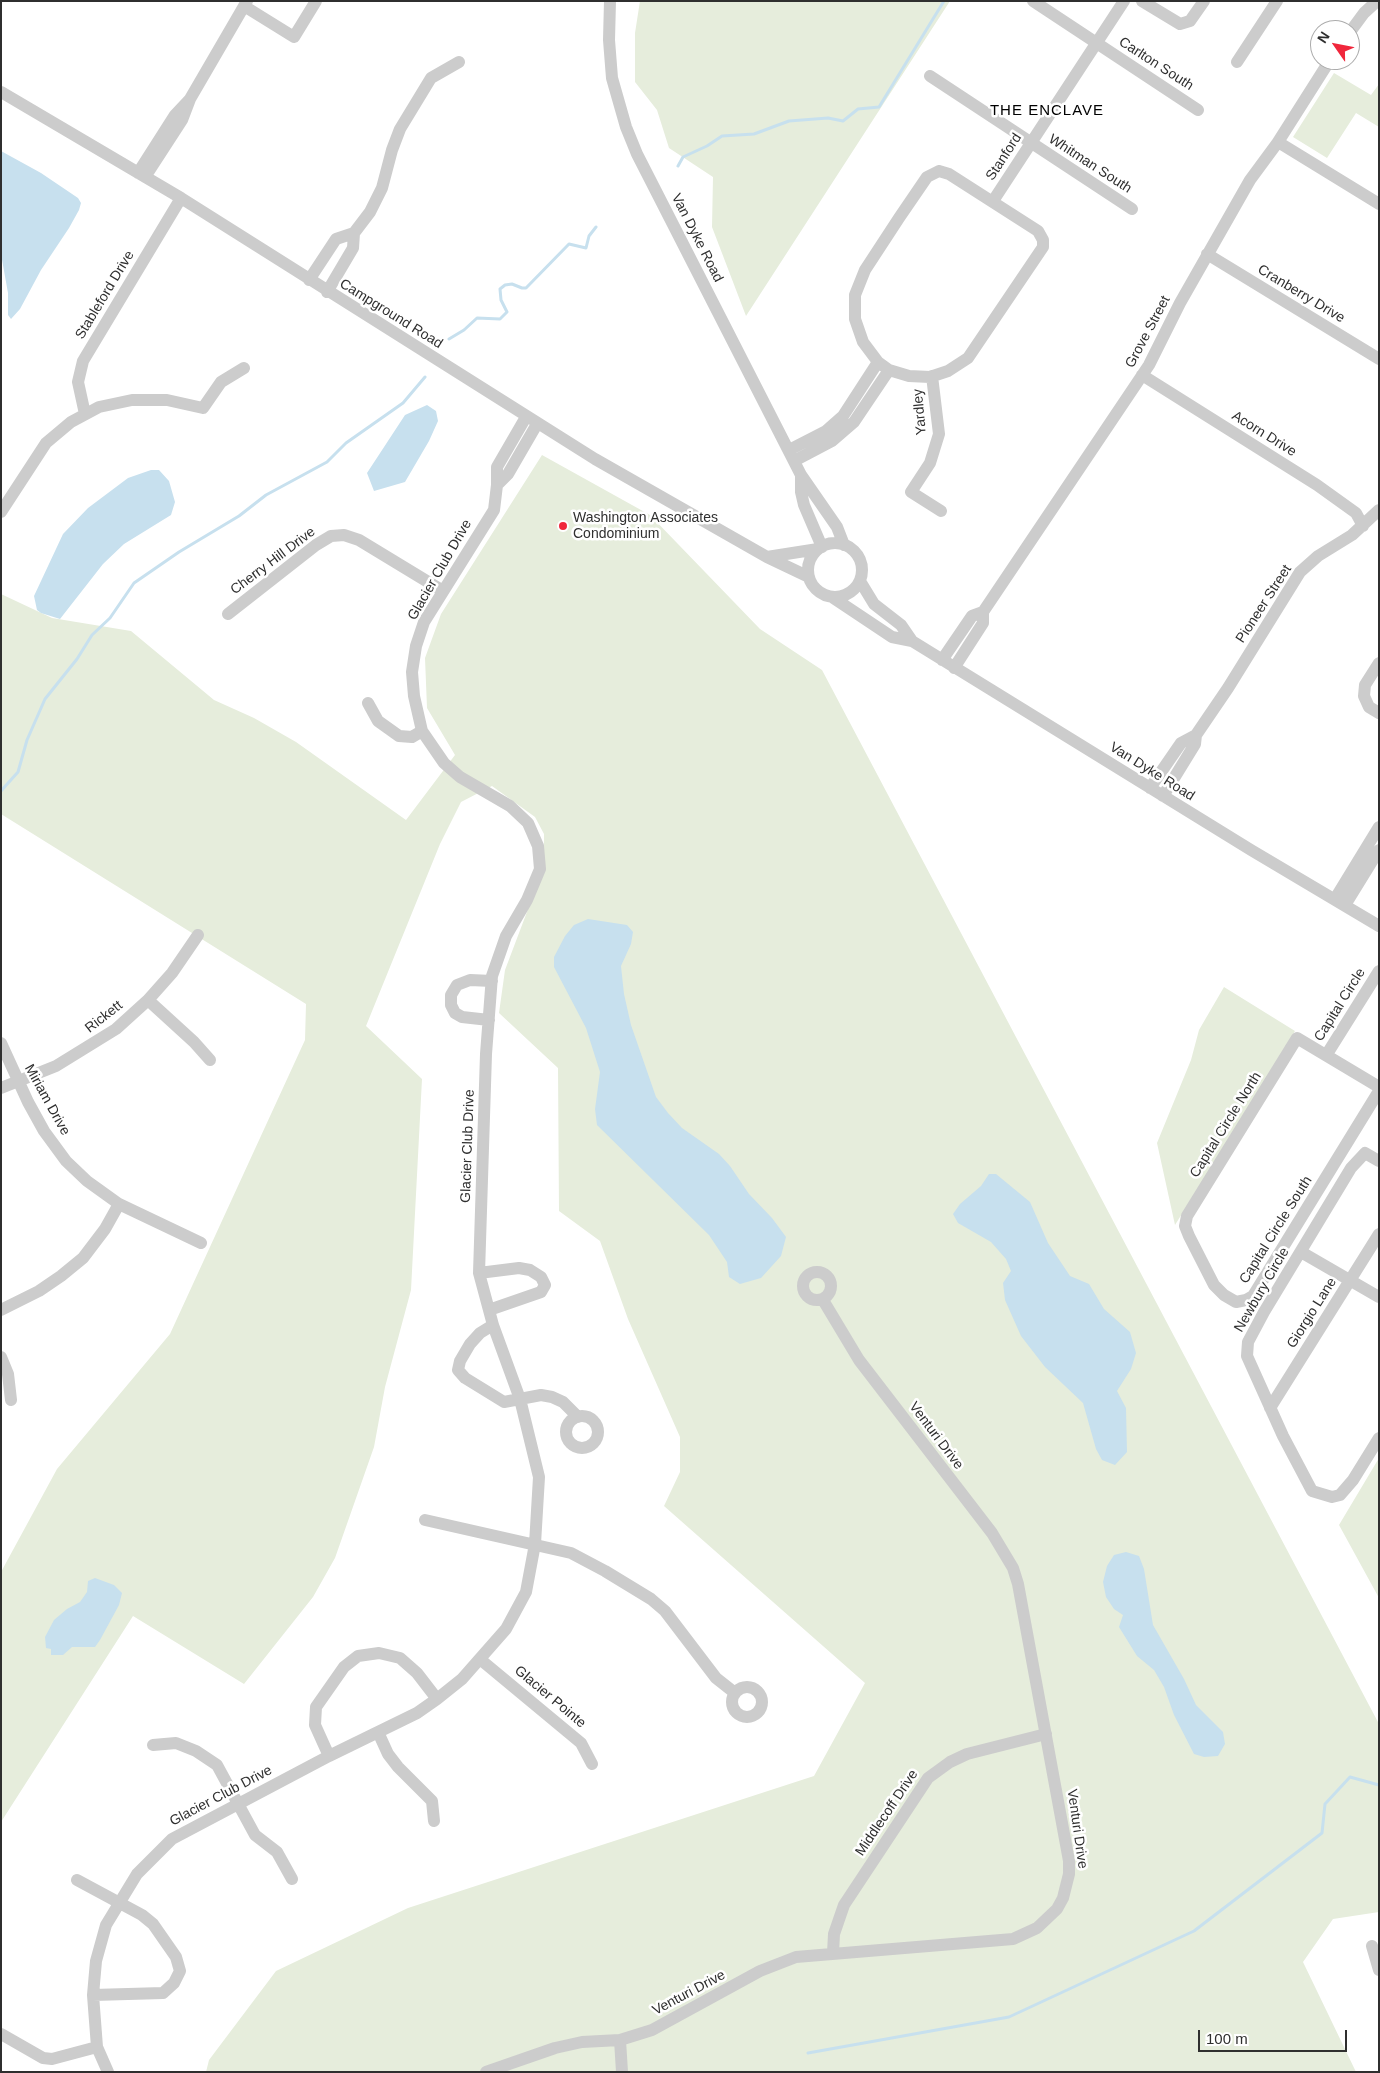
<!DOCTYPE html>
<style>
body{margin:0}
#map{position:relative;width:1380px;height:2073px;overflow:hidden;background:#fff;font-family:Helvetica,sans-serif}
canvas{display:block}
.frame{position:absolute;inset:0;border:2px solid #2f2f2f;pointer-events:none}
.north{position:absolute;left:1310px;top:20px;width:50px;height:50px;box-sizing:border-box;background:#fff;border:1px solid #acacac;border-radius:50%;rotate:303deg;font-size:14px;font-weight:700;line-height:20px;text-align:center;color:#2f2f2f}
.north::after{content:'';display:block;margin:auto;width:18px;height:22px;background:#f0273c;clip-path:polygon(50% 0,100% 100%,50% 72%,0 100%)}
.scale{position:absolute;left:1198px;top:2030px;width:149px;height:22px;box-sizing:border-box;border:2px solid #2f2f2f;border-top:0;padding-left:6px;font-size:15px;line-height:18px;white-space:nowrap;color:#2f2f2f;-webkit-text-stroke:4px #fff;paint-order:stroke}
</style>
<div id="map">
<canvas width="1380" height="2073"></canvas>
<div class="frame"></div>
<div class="north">N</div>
<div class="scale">100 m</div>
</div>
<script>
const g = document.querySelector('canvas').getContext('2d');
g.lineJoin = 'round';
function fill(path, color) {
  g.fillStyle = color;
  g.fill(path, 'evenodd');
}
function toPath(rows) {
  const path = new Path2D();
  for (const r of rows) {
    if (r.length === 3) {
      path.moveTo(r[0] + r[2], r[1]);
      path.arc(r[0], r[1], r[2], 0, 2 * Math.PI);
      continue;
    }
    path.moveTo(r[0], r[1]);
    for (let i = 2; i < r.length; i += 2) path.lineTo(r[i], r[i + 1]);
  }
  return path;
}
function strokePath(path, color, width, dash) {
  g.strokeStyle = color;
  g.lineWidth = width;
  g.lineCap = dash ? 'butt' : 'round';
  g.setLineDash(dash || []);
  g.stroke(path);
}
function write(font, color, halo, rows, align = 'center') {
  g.font = font + ' Helvetica,sans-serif';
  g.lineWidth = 5;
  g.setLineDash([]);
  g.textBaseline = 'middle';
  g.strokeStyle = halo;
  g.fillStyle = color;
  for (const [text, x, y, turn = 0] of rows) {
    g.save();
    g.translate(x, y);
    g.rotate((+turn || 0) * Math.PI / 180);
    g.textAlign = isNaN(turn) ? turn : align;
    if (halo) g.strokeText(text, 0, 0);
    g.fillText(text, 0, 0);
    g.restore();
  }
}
fill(toPath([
 [640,1,950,1,746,316,712,227,713,177,669,148,657,110,635,82,635,33],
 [1334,73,1371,95,1379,84,1379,127,1356,113,1327,158,1293,137],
 [542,455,650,515,760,629,822,670,1379,1724,1379,1912,1333,1919,1303,1962,1356,2072,206,2072,209,2060,276,1971,408,1908,814,1776,865,1683,664,1506,680,1472,680,1437,628,1319,600,1241,559,1211,558,1068,499,1013,505,970,544,867,544,834,535,817,492,786,461,802,440,844,366,1026,422,1079,411,1290,385,1387,374,1447,335,1558,313,1597,244,1684,133,1616,1,1822,1,1572,57,1469,170,1334,305,1040,306,1004,1,814,1,594,52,618,131,631,214,700,254,718,296,742,406,820,455,755,427,708,425,658,441,614],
 [1224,987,1295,1031,1175,1225,1157,1143,1191,1060,1199,1030],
 [1379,1458,1379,1598,1339,1525]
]), '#e6eddc');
fill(toPath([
 [1,151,41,173,78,198,81,203,79,210,69,228,41,270,20,309,11,319,8,315,8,293,1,254],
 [427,405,436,411,438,421,429,441,405,482,374,491,367,473,405,415],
 [151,470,159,470,169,481,175,502,171,515,124,544,103,564,60,619,41,613,37,610,34,596,63,534,88,508,128,478],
 [588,919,627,925,633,932,631,944,621,966,624,994,631,1025,656,1097,668,1113,682,1128,719,1154,730,1166,749,1194,772,1218,786,1237,781,1256,761,1278,740,1284,729,1277,727,1262,709,1235,597,1125,595,1109,600,1072,586,1028,554,967,554,957,565,936,574,925],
 [989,1174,996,1174,1030,1202,1048,1243,1070,1276,1089,1284,1104,1309,1130,1332,1136,1353,1131,1369,1117,1391,1126,1408,1127,1452,1115,1465,1102,1460,1096,1449,1083,1403,1045,1367,1021,1336,1005,1300,1003,1283,1011,1271,1006,1259,991,1242,958,1223,953,1214,960,1204,981,1186],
 [1126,1552,1139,1556,1144,1569,1153,1625,1184,1679,1196,1705,1223,1732,1225,1744,1218,1756,1204,1757,1194,1754,1174,1715,1164,1687,1154,1670,1137,1656,1119,1627,1123,1615,1114,1609,1106,1597,1103,1582,1107,1566,1114,1555],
 [95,1578,114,1585,122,1593,119,1605,100,1640,95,1647,72,1647,63,1655,51,1655,51,1649,46,1648,45,1637,54,1620,67,1609,80,1602,87,1592,88,1581]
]), '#c7e0ee');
strokePath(toPath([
 [678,166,683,157,707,146,722,136,754,134,789,121,828,118,843,121,858,109,879,107,944,1],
 [449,339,464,330,477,318,500,319,507,312,501,300,500,289,505,285,512,284,522,288,526,288,569,244,586,248,589,236,596,227],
 [1,791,18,772,27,740,45,699,77,659,92,635,110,618,134,583,179,552,239,516,266,495,327,462,346,443,403,403,425,377],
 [808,2053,1009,2017,1194,1931,1322,1833,1325,1804,1350,1777,1379,1785]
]), '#c7e0ee', 3);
strokePath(toPath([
 [610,1,609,40,612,78,626,127,637,154,801,475,837,527,844,545],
 [1033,1,1198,110],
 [1142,1,1180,24,1190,21,1204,1],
 [244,6,294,37,316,1],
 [1350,32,1364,13,1377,1],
 [1237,62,1277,1],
 [930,76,1132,209],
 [1,92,181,198,595,459,767,557,809,577],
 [190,99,247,1],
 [1278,142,1379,204],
 [939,171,949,174,1038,231,1043,240,1043,247,968,358,948,371,930,377,909,376,889,370,878,362,863,342,855,319,855,295,865,270,899,218,927,177,939,171],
 [138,173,175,115,190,99,182,120,145,177],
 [993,201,1124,1],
 [1207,254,1379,359],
 [309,280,336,239,354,233],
 [327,292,353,248,354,233,370,212,382,188,392,150,400,129,431,78,459,62],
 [1142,375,1317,485,1356,513,1363,526],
 [932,376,939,434,930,463,911,492,941,511],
 [85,414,78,382,83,361,181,198],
 [526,417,497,467,497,485,508,474,537,424],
 [789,450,826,431,843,416,878,362],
 [794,461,832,441,854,422,889,370],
 [801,475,801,492,804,505,822,547],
 [1,512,46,443,71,422,99,407,132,400,167,400,203,408,221,382,244,368],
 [835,570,27],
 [767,557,818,549],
 [860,581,874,604,901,625,912,641],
 [832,597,892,637,912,641,1251,850,1379,926],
 [228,614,316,545,331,536,344,535,359,540,443,591],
 [942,660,972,616,983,612],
 [1379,663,1365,685,1364,696,1369,707,1379,713],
 [954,668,983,623,983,612,1149,365,1180,303,1250,180,1278,142,1330,60],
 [368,703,378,721,399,736,412,737,422,731],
 [1150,788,1181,743,1196,735],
 [1163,796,1195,744,1196,735,1228,688,1300,572,1318,556,1352,535,1379,510],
 [1335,899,1379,827],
 [1345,905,1379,850],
 [148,1000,194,1042,210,1060],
 [489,1020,462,1017,455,1013,451,1005,451,995,457,985,470,980,492,981],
 [1,1043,28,1102,44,1131,66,1161,87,1181,119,1204,201,1243],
 [1327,1054,1379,971],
 [1379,1087,1297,1038,1187,1216,1185,1226,1189,1236,1214,1285,1224,1295,1236,1302,1246,1300,1253,1296,1379,1091],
 [1,1088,56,1066,116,1029,148,1000,172,973,198,935],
 [1379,1161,1365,1153,1351,1168,1264,1312,1248,1342,1247,1356,1283,1436,1312,1491,1332,1497,1340,1495,1353,1480,1379,1438],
 [1301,1252,1379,1297],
 [817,1286,14],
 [479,1273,519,1268,530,1270,541,1277,545,1285,541,1292,489,1310],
 [1,1310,39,1291,61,1276,83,1258,105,1229,119,1204],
 [493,1325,480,1333,470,1344,460,1361,458,1370,465,1378,504,1402,541,1395,552,1397,563,1402,578,1417],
 [1,1357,8,1374,11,1400],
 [1270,1408,1379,1234],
 [582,1432,16],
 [425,1520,571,1553,605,1571,651,1599,665,1611,716,1678,735,1693],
 [481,1660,581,1743,592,1764],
 [747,1702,15],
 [378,1732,388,1754,398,1767,432,1801,434,1821],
 [153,1745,176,1743,196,1751,217,1765,255,1835,277,1852,292,1879],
 [329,1756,315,1725,316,1707,344,1667,358,1656,379,1653,400,1658,417,1673,437,1699],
 [77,1880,142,1915,153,1924,176,1957,180,1971,174,1983,163,1993,93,1995],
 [1372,1946,1379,1970],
 [833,1953,834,1934,844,1905,928,1778,950,1762,967,1754,1046,1734],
 [1,2034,43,2058,52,2059,97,2047],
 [620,2040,622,2072],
 [108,2072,97,2047,93,1995,96,1961,106,1925,137,1874,172,1839,329,1756,417,1713,437,1699,462,1679,506,1629,526,1592,535,1544,539,1477,520,1399,493,1325,479,1273,486,1054,492,976,506,936,527,900,540,869,538,846,528,823,510,806,460,777,444,763,422,731,414,696,412,672,416,646,424,622,494,510,497,485],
 [486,2072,555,2048,582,2042,620,2040,652,2030,760,1971,796,1957,1013,1939,1037,1928,1057,1909,1063,1898,1069,1874,1069,1861,1018,1584,1013,1568,992,1533,859,1360,823,1300]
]), '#ccc', 12);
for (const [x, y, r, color] of [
 [563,526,5,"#f0273c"]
]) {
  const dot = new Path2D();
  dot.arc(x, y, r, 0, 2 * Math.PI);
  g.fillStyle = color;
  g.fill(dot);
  strokePath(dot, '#fff', 2);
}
write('14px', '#2f2f2f', '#fff', [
 ["Carlton South",1156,64,33],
 ["Stanford",1004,157,-57],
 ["Whitman South",1090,164,33],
 ["Van Dyke Road",697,238,63],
 ["Cranberry Drive",1301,294,31],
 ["Stableford Drive",105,295,-59],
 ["Campground Road",391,314,32],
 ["Grove Street",1148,332,-62],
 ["Yardley",920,412,-95],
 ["Acorn Drive",1264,434,32],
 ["Cherry Hill Drive",273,561,-37],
 ["Glacier Club Drive",440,570,-60],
 ["Pioneer Street",1264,604,-57],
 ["Van Dyke Road",1152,772,32],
 ["Capital Circle",1340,1005,-58],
 ["Rickett",104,1017,-38],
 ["Miriam Drive",47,1100,61],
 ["Capital Circle North",1226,1125,-58],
 ["Glacier Club Drive",468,1146,-88],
 ["Capital Circle South",1276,1230,-58],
 ["Newbury Circle",1262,1290,-60],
 ["Giorgio Lane",1312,1313,-58],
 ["Venturi Drive",936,1436,53],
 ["Glacier Pointe",550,1697,40],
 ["Glacier Club Drive",221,1796,-28],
 ["Middlecoff Drive",887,1813,-56],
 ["Venturi Drive",1077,1829,82],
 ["Venturi Drive",689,1993,-28]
]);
write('14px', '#2f2f2f', '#fff', [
 ["Washington Associates",573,518],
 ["Condominium",573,534]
], 'left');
g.letterSpacing = '1px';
write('15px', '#000', '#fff', [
 ["THE ENCLAVE",1047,111]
]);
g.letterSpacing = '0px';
</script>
